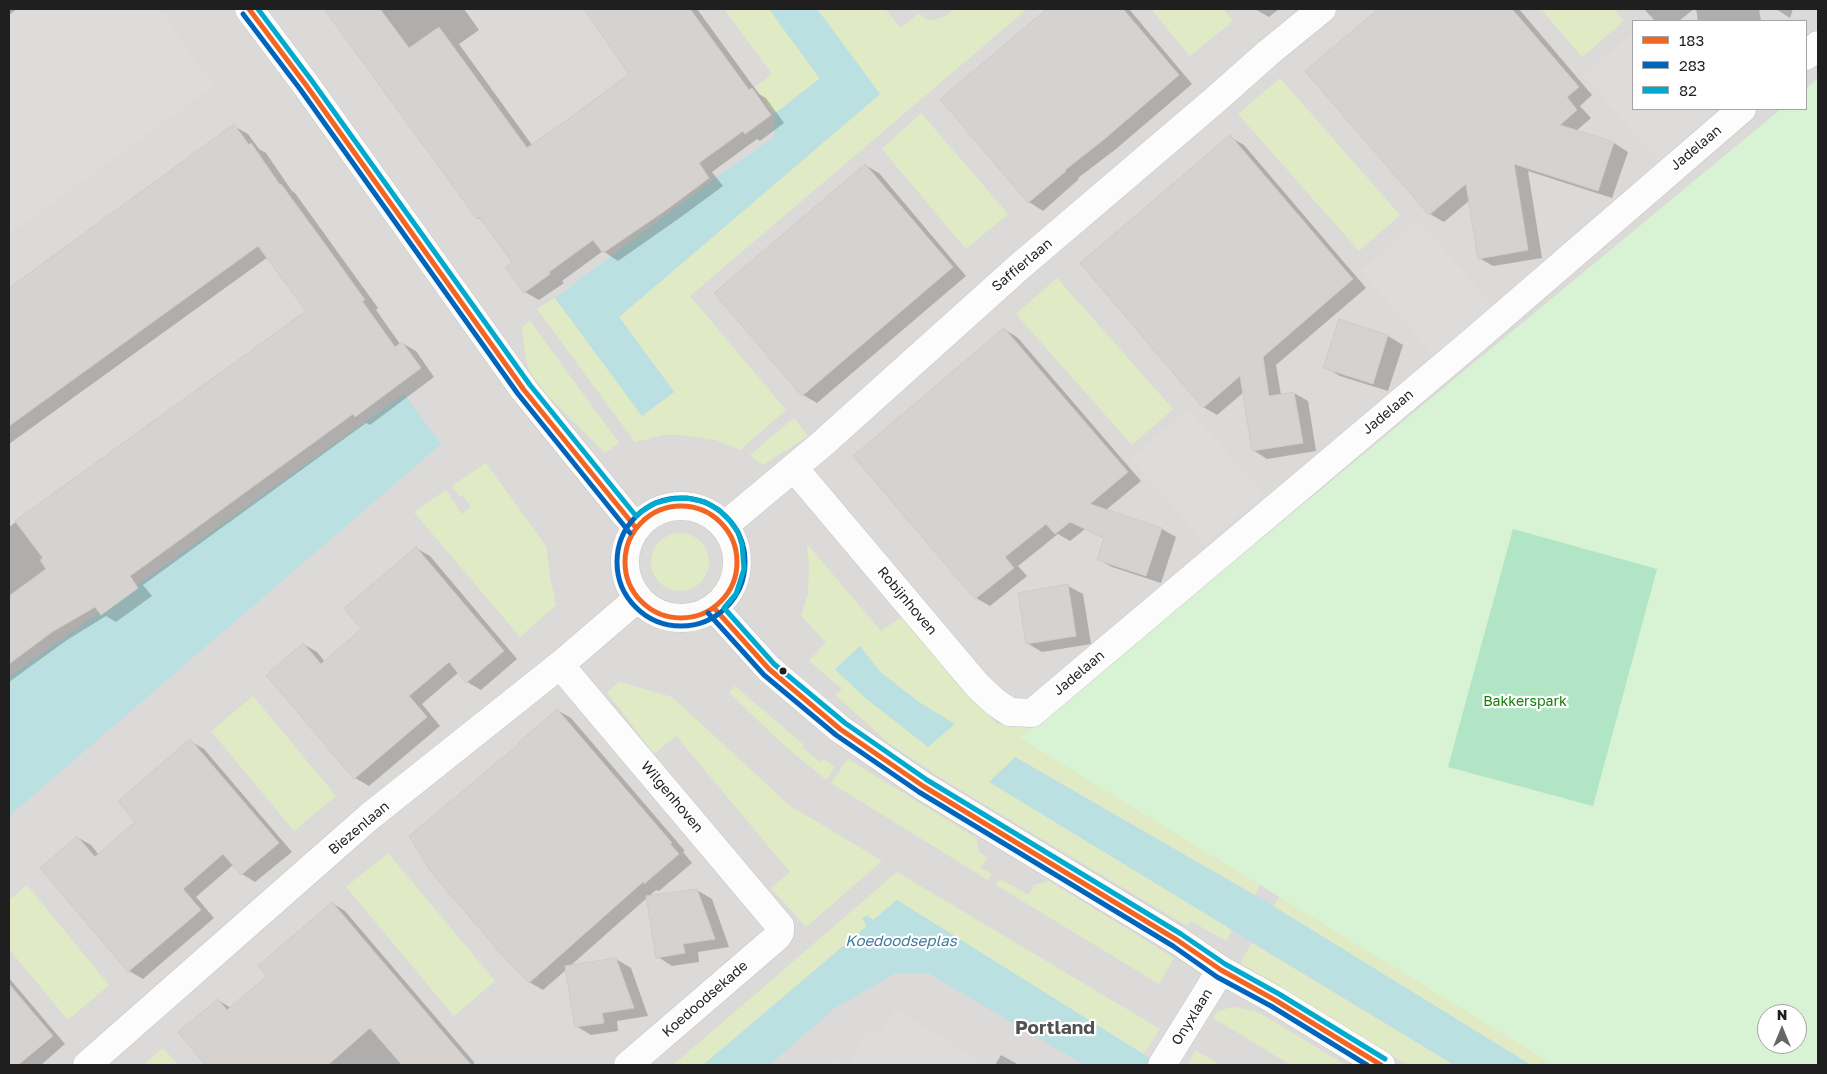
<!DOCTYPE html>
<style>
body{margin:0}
#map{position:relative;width:1827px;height:1074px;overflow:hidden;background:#edeae8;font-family:"Golos Text",sans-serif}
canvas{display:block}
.frame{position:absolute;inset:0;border:10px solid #1f1f1f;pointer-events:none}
.legend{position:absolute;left:1632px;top:20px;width:175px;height:90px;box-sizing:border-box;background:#fff;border:1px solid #a5a5a5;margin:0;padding:6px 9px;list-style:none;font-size:15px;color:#1f1f1f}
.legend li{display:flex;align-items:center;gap:10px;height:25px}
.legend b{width:25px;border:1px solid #a5a5a5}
.north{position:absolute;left:1757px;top:1004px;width:50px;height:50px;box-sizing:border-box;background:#fff;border:1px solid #a5a5a5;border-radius:50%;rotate:0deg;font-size:14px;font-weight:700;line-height:20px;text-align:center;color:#1f1f1f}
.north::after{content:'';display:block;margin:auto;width:18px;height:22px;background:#676665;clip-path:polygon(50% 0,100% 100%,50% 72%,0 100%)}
</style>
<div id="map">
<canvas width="1827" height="1074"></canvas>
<div class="frame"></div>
<ul class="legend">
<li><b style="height:6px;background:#f26522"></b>183</li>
<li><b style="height:6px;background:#0065bd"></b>283</li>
<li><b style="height:6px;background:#00a9ce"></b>82</li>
</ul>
<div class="north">N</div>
</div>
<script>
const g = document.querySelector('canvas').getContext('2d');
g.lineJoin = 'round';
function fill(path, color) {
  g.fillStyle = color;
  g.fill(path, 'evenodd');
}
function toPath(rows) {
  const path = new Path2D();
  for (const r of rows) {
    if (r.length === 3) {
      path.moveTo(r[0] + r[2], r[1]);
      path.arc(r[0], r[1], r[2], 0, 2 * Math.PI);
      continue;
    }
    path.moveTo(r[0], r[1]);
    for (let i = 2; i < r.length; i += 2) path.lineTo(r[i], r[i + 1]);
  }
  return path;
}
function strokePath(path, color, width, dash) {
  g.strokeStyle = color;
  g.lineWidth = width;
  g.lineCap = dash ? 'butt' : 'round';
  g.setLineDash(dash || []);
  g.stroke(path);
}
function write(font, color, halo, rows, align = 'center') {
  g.font = font + ' "Golos Text",sans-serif';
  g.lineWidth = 4.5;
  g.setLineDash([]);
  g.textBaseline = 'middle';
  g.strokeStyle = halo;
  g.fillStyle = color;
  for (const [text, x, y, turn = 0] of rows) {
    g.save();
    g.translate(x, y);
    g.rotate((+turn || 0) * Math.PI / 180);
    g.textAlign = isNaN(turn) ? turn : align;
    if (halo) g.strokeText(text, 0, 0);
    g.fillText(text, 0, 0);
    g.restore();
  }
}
fill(toPath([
 [9,9,1818,9,1818,1065,9,1065],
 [1633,21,1806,21,1806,109,1633,109],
 [1767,1014,1797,1014,1797,1044,1767,1044]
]), '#dcdad9');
fill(toPath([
 [724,9,769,9,820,78,774,114,755,87,772,74],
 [817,9,885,9,901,28,919,13,925,19,932,20,944,17,955,9,1027,9,690,296,786,410,740,450,716,440,681,435,664,435,635,442,537,309,555,298,642,416,674,392,619,317,880,94],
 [1151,9,1223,9,1233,21,1190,56],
 [1541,9,1614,9,1624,21,1582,57],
 [1280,78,1400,215,1359,251,1238,114],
 [921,113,1008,214,966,249,882,149],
 [1057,278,1173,409,1132,445,1016,314],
 [530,321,619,443,605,453,544,392,530,373,526,360,522,327],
 [794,418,808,436,763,465,750,455],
 [486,463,546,546,550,577,556,605,520,637,414,512,446,490,462,514,471,507,463,496,460,497,452,486],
 [680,562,29],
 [807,544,881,631,904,615,997,724,1035,725,1268,871,1255,895,1015,757,1232,931,1226,941,1191,921,1187,926,949,783,890,744,835,695,842,689,809,661,826,642,801,616,808,594,809,567],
 [860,646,880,672,919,702,929,747,868,700,835,670],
 [619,682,672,697,789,805,882,861,806,927,771,888,790,872,676,736,654,754,607,692],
 [735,686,804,745,803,748,820,762,823,759,835,767,826,780,785,746,729,693],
 [253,696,336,796,294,831,211,731],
 [848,759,976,838,979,852,987,858,981,868,992,874,988,880,831,783],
 [388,853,495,981,454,1016,346,887],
 [897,872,1160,1029,1144,1055,897,900,873,920,863,919,867,926,703,1065,673,1065],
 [1000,879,1029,895,1034,885,1049,881,1174,958,1159,984,996,885],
 [27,885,109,985,68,1020,9,949,9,900],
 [1286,889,1587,1065,1531,1065,1273,906],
 [1252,943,1454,1065,1408,1065,1242,964,1241,961],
 [1233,1007,1256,1011,1346,1065,1291,1065,1213,1018,1218,1011],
 [163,1048,178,1065,143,1065],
 [1196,1050,1220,1065,1187,1065]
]), '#e0ebc6');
fill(toPath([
 [1818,78,1818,1065,1554,1065,1020,738,1781,109,1806,109,1806,89],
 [1767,1014,1797,1014,1797,1044,1767,1044]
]), '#d8f3d3');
fill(toPath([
 [1513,529,1657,569,1593,806,1448,767]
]), '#b2e4c6');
fill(toPath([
 [9,9,159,9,214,86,9,235],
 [1633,32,1633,109,1716,109,1718,111,1660,162,1583,76],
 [1418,220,1494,306,1436,358,1360,271],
 [1188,408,1264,494,1206,545,1130,459],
 [895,1008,978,1060,974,1065,831,1065,835,1058,847,1064,870,1027,879,1033],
 [1156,1035,1192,1058,1187,1065,1137,1065]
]), '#dddcdb');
fill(toPath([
 [769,9,817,9,880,94,619,317,674,392,642,416,555,298,714,179,774,137,774,114,820,79],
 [404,394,441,444,9,816,9,677],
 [860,646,880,672,919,702,955,724,928,747,868,700,835,669],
 [1015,757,1273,906,1531,1065,1454,1065,989,782],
 [897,900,1161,1065,1084,1065,928,973,896,973,835,1008,769,1065,703,1065,867,926,862,919,867,915,873,920]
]), '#bae0e1');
fill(toPath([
 [9,9,17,9,9,15],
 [326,9,464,9,479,30,459,44,532,145,631,75,586,9,697,9,759,94,766,98,784,123,760,141,757,139,712,172,723,186,681,217,618,261,603,251,562,281,564,283,539,300,525,292,507,267,513,263,484,221,478,218],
 [1048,9,1129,9,1192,84,1116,149,1078,178,1079,179,1043,211,1029,202,942,100],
 [1255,9,1279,9,1269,17],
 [1380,9,1519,9,1592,95,1580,106,1591,118,1576,131,1614,143,1628,152,1612,198,1528,171,1542,258,1493,266,1479,258,1470,200,1444,222,1430,214,1307,71],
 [1644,9,1694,9,1679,21,1655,21],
 [1696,9,1759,9,1761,21,1698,21],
 [1776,9,1793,9,1790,18],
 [234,126,248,134,259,149,266,153,292,191,295,193,378,308,376,310,400,344,402,343,416,351,434,377,370,425,366,423,143,585,152,596,116,622,106,616,67,640,9,682,9,527,308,311,268,257,9,444,9,289],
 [1230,137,1244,145,1366,288,1276,365,1281,395,1294,393,1308,401,1316,451,1267,459,1253,450,1244,392,1217,415,1203,407],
 [865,165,879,173,966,276,817,403,803,395],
 [1340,321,1388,336,1403,345,1388,391,1340,376,1325,367],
 [1004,329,1018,338,1141,481,1106,510,1162,529,1176,537,1161,583,1112,567,1098,559,1105,539,1085,529,1070,541,1058,534,1018,566,1027,576,990,606,976,598],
 [416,548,430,556,517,659,481,690,467,682,459,672,422,704,440,726,369,786,355,778,303,644,317,652,325,662,363,630],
 [1068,586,1083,594,1091,644,1042,652,1027,643],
 [557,710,571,718,685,851,683,852,692,863,659,891,656,890,648,897,697,890,712,899,729,947,698,952,699,962,672,966,658,957,648,897,569,967,616,959,631,968,648,1016,617,1021,618,1031,591,1035,576,1026,567,969,543,990,529,982,520,744],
 [190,741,204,749,292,852,255,882,242,874,233,865,196,897,214,918,143,979,129,971,77,837,91,845,99,855,137,822],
 [332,903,345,911,474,1062,474,1065,207,1065,179,1033,218,1000,231,1008,269,976],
 [9,978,65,1044,41,1065,14,1065,9,1059],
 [1001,1055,1019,1065,995,1065]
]), '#0003');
const building = toPath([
 [324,9,380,9,409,48,439,27,527,148,574,115,629,74,584,9,690,9,749,90,752,88,771,115,745,134,743,131,699,163,709,178,666,210,603,253,593,240,549,272,550,274,524,293,505,267,512,262,479,217,477,219,324,9],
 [1047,9,1123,9,1179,75,1102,141,1065,170,1066,171,1028,203,940,99,1047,9],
 [1378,9,1512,9,1579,87,1567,97,1577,110,1560,125,1614,142,1598,191,1514,164,1528,250,1478,259,1466,184,1429,215,1305,71,1378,9],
 [234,124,249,145,251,143,280,185,281,184,327,247,365,300,362,301,395,347,402,342,421,368,355,417,353,414,130,576,138,588,101,615,95,607,52,632,9,664,9,596,46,569,40,560,43,558,15,521,306,311,258,246,9,426,9,288,234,124],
 [1230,135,1353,279,1263,357,1269,396,1294,392,1303,443,1252,451,1240,376,1203,408,1080,263,1230,135],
 [865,164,953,267,802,396,714,293,865,164],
 [1339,319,1388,335,1373,384,1323,368,1339,319],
 [1004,328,1128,472,1090,504,1162,528,1146,576,1097,560,1104,538,1070,522,1055,534,1046,524,1005,557,1014,568,975,599,853,456,1004,328],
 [416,547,504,651,466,683,449,662,409,696,427,717,354,779,266,675,303,643,321,664,342,646,361,629,344,608,416,547],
 [1068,584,1076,636,1026,644,1018,593,1068,584],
 [557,709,672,843,670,844,679,854,644,884,644,881,529,983,517,970,515,970,431,872,409,836,519,744,518,743,557,709],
 [190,739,279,843,241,875,223,854,183,889,201,910,128,972,40,868,77,836,95,857,135,822,118,801,190,739],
 [697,889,715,939,683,944,685,953,656,958,646,896,697,889],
 [332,902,377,955,471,1065,402,1065,370,1028,328,1065,205,1065,178,1032,218,999,227,1010,267,976,258,966,332,902],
 [616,958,634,1008,602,1013,604,1023,575,1027,565,966,616,958],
 [9,984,53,1036,18,1065,9,1065,9,984]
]);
fill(building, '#d6d2d0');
strokePath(building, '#d0cbc9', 1);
const minor = toPath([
 [249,9,306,85,524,390,636,528],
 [1806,56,1818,45],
 [794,468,977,685,995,702,1010,712,1032,713,1472,342,1742,109],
 [681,562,56],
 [724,526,822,444,1019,267,1215,100,1268,53,1322,9],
 [714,608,769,669,840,729,923,786,1177,940,1221,970,1275,1000,1381,1065],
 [560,665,780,926,780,932,777,937,628,1065],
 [87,1065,369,817,560,665,638,598],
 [1162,1065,1221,970]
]);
strokePath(minor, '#c4c3c2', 29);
strokePath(minor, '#fcfcfc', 28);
strokePath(toPath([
 [249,9,306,85,524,390,636,528],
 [681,562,56],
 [714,608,769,669,840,729,923,786,1177,940,1221,970,1275,1000,1381,1065]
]), '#f26522', 5);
strokePath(toPath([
 [243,14,300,89,518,394,630,533],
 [681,562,64],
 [708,613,764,675,836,735,919,792,1173,946,1217,977,1271,1006,1367,1065]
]), '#0065bd', 5);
strokePath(toPath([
 [258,9,312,81,530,385,636,516,642,511,655,503,671,499,687,498,705,502,719,510,730,521,738,532,742,545,744,569,736,594,724,608,774,664,845,723,927,780,1181,934,1225,964,1279,994,1385,1059]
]), '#00a9ce', 5);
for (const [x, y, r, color] of [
 [783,671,4.5,"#1f1f1f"]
]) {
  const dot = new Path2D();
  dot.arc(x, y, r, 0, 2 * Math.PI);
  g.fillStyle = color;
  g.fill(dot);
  strokePath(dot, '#fff', 2);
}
write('14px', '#1f1f1f', '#fff', [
 ["Jadelaan",1696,148,-40],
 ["Saffierlaan",1022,265,-40],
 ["Jadelaan",1388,412,-40],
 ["Robijnhoven",907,601,50],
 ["Jadelaan",1079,673,-40],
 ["Wilgenhoven",672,797,50],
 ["Biezenlaan",359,828,-40],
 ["Koedoodsekade",705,999,-41],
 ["Onyxlaan",1192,1017,-58]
]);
write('14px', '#148009', '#fff', [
 ["Bakkerspark",1525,702]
]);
write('italic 15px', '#417c99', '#fff', [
 ["Koedoodseplas",901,941]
]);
write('bold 19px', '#525252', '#fff', [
 ["Portland",1055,1028]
]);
</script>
